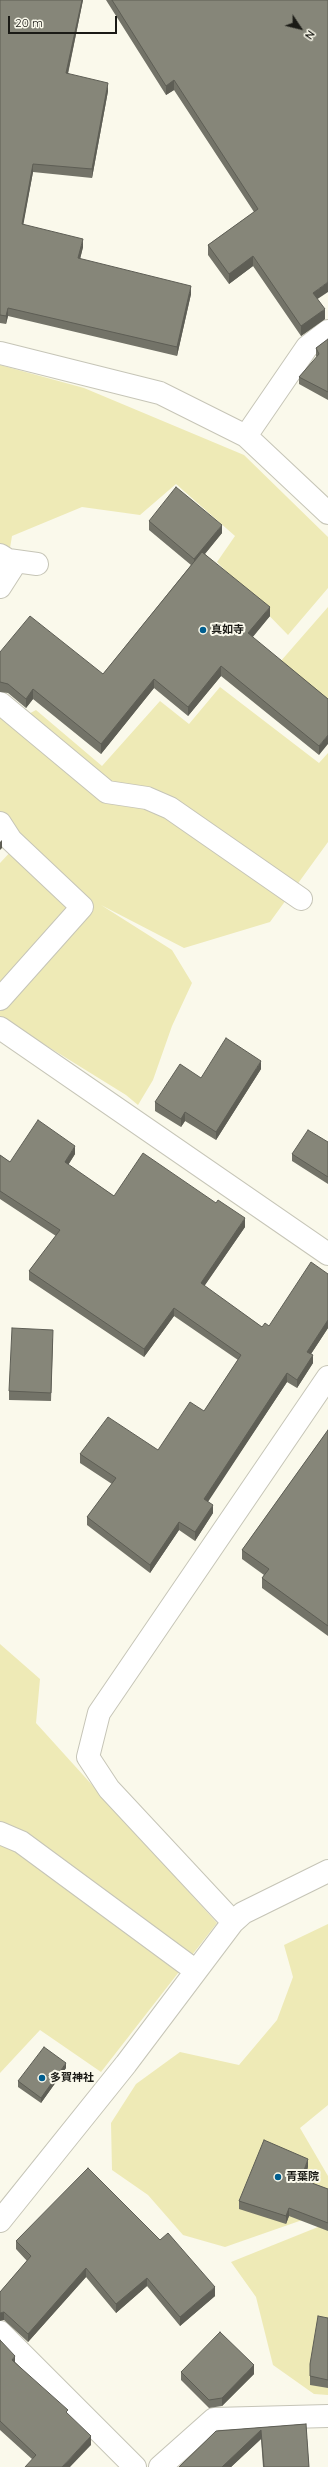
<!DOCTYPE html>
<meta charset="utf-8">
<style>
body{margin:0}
#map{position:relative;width:328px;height:2467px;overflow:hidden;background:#faf9eb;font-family:Quicksand,sans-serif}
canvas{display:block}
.north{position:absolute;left:280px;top:8px;width:40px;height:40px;-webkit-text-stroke:3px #faf9eb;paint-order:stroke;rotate:125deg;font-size:11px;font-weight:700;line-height:16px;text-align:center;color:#1a1a15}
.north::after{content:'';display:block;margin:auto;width:14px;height:18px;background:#1a1a15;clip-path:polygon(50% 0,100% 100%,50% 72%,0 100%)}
.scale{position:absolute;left:8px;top:16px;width:109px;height:18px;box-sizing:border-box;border:2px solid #1a1a15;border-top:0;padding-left:5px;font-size:12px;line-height:14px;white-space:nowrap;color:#1a1a15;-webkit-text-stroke:3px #faf9eb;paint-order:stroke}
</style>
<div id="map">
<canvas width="328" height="2467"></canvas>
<div class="north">N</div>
<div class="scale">20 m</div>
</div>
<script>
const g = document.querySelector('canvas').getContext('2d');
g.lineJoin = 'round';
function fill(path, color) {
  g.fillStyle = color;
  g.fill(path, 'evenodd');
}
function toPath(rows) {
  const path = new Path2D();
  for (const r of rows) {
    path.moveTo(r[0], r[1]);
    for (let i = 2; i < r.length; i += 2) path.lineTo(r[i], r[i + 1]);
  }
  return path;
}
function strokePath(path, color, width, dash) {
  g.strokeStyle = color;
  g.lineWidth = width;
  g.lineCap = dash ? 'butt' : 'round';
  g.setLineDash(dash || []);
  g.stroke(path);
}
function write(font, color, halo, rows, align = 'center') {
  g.font = font + ' Quicksand,"Noto Sans JP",sans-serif';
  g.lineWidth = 4;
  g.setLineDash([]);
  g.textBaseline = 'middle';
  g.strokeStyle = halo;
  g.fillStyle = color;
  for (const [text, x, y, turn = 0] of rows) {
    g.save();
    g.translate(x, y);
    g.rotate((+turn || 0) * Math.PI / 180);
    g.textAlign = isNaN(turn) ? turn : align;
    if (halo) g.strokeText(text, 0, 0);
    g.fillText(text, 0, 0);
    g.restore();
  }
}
fill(toPath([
 [0,365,84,388,244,455,328,537,328,588,288,635,217,562,235,536,176,484,140,515,82,507,12,536,8,560,0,561],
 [328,607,328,703,280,662],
 [220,687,319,763,328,753,328,842,270,922,184,948,101,905,172,950,192,983,172,1026,153,1080,138,1105,126,1095,0,1017,0,863,15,847,0,824,0,701,23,717,36,710,102,766,160,701,189,724],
 [0,1644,40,1679,36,1723,217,1923,101,2072,40,2030,0,2073],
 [328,1924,328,2105,300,2128,328,2176,328,2211,225,2247,183,2235,148,2195,112,2170,111,2123,136,2084,180,2052,239,2065,277,2020,293,1977,284,1945],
 [328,2223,328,2395,314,2394,273,2365,256,2297,231,2262]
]), '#eeeab6');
const minor = toPath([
 [0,353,160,393,246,436,328,513],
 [246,436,307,347,328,331],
 [0,555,8,560,37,564],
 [0,587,16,562],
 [0,703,107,792,147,798,170,808,301,899],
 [0,823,11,840,82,907,0,999],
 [0,1028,328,1254],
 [0,1833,21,1842,196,1971],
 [233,1922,243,1913,328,1871],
 [0,2221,126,2064,233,1922,109,1789,88,1757,99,1713,328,1377],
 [0,2332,135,2467],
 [160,2467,214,2419,328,2416]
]);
strokePath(minor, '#c6c5b7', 24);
strokePath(minor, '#fff', 22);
fill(toPath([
 [0,0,83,0,68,74,108,91,92,178,33,172,23,224,83,247,80,259,191,294,177,356,8,316,6,324,0,323],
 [106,0,328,0,317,299,325,319,301,336,253,266,229,284,208,255,208,245,254,212,174,90,166,95],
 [328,339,328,400,299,384,299,377,317,357,316,356,316,348],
 [149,521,222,533,205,554,270,616,252,637,328,699,319,755,221,676,188,716,154,688,101,754,33,699,26,708,8,693,0,692,0,652,103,674,191,565,149,530],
 [261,1069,216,1140,185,1121,181,1127,155,1111,155,1102,201,1078],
 [328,1142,328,1184,292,1161,292,1154],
 [75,1154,68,1165,114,1196,245,1227,204,1286,262,1327,269,1326,328,1274,328,1328,311,1354,313,1363,297,1388,287,1382,207,1502,213,1513,195,1541,179,1530,150,1573,87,1525,87,1517,112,1484,80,1463,80,1454,158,1450,204,1411,238,1360,174,1316,144,1357,29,1280,29,1271,56,1236,0,1199,0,1155,10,1162],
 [53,1338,51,1401,9,1400,9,1391],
 [328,1430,328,1636,262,1588,262,1578,264,1575,242,1559,242,1550],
 [66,2068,41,2103,18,2087,18,2081],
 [308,2167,304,2180,328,2189,328,2231,289,2216,286,2224,239,2209,239,2201],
 [16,2241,215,2296,180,2326,147,2286,116,2313,86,2277,28,2342,4,2320,0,2292,27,2261,16,2249],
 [328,2318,328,2388,310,2385,310,2364],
 [0,2340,15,2362,68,2414,91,2445,32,2459,0,2430],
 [181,2372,254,2374,222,2406,209,2408,181,2380],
 [306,2424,309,2467,263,2467,261,2439,231,2467,179,2467,216,2431]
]), '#737368');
fill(toPath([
 [82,0,83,0,66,82,66,73],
 [174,80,174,90,166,95,166,86],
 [108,83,108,91,92,178,92,169],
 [33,164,33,172,22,232,22,224],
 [83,239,83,247,78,267,78,258],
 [253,256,253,266,229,284,229,274],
 [328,282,328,292,313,302,313,293],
 [191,286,191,294,177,356,177,347],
 [8,308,8,316,6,324,6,316],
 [325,309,325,319,301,336,301,326],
 [222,525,222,533,194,567,194,559],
 [270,607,270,616,248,643,248,633],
 [221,666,221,676,188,716,188,707],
 [154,679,154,688,101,754,101,744],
 [33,689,33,699,26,708,26,699],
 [328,735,328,744,319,755,319,746],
 [2,840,2,848,0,850,0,842],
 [261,1061,261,1069,216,1140,216,1132],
 [185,1112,185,1121,181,1127,181,1119],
 [75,1146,75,1154,65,1170,65,1162],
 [245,1218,245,1227,201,1291,201,1283],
 [174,1308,174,1316,144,1357,144,1349],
 [328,1320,328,1328,307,1360,307,1352],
 [313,1355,313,1363,297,1388,297,1380],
 [287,1373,287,1382,204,1508,204,1499],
 [213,1505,213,1513,195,1541,195,1532],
 [179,1522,179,1530,150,1573,150,1565],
 [66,2063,66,2068,41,2103,41,2098],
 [308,2159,308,2167,301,2187,301,2179],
 [289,2208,289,2216,286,2224,286,2216],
 [86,2268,86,2277,28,2342,28,2334],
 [147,2278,147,2286,116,2313,116,2304],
 [215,2287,215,2296,180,2326,180,2317],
 [4,2312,4,2320,0,2321,0,2313],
 [15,2356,15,2364,12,2360],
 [254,2365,254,2374,222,2406,222,2398],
 [261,2430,261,2439,231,2467,222,2467],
 [91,2436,91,2445,70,2467,62,2467]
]), '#5e5e55');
const building = toPath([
 [0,0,82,0,66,73,108,83,92,169,33,164,22,224,83,239,78,258,191,286,177,347,8,308,6,316,0,315,0,0],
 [112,0,328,0,328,282,313,293,325,309,301,326,253,256,229,274,208,245,258,209,174,80,166,86,112,0],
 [328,339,328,392,299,377,319,354,316,348,328,339],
 [176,487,222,525,194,559,149,521,176,487],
 [202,552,270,607,248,633,328,699,328,735,319,746,221,666,188,707,154,679,101,744,33,689,26,699,8,684,0,682,0,652,30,616,103,674,202,552],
 [226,1038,261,1061,216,1132,185,1112,181,1119,155,1102,180,1064,201,1078,226,1038],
 [38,1120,75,1146,65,1162,114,1196,143,1153,216,1203,218,1200,245,1218,201,1283,262,1327,265,1323,269,1326,311,1262,328,1274,328,1320,307,1352,313,1355,297,1380,287,1373,204,1499,213,1505,195,1532,179,1522,150,1565,87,1517,116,1478,80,1454,108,1417,158,1450,190,1402,204,1411,241,1355,174,1308,144,1349,29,1271,60,1230,0,1191,0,1155,10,1162,38,1120],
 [308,1130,328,1142,328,1177,292,1154,308,1130],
 [12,1328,53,1330,51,1393,9,1391,12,1328],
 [328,1430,328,1626,262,1578,269,1569,242,1550,328,1430],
 [44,2047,66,2063,41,2098,18,2081,44,2047],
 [264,2140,308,2159,301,2179,328,2189,328,2223,289,2208,286,2216,239,2201,264,2140],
 [88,2168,160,2240,168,2233,215,2287,180,2317,147,2278,116,2304,86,2268,28,2334,4,2312,0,2313,0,2292,31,2256,16,2241,88,2168],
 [318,2316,328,2318,328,2380,310,2376,310,2364,318,2316],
 [220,2332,254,2365,222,2398,209,2400,181,2372,220,2332],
 [0,2340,15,2356,12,2360,68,2410,66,2412,91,2436,62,2467,25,2467,36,2455,0,2421,0,2340],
 [306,2424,309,2467,264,2467,261,2430,222,2467,179,2467,216,2431,306,2424]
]);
fill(building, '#868679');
strokePath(building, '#5e5e55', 1);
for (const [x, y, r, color] of [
 [203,630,4,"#015e8f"],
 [42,2078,4,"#015e8f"],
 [278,2177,4,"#015e8f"]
]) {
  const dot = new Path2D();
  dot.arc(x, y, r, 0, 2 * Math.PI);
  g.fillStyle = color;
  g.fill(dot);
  strokePath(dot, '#faf9eb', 1.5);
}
write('bold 11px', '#1a1a15', '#faf9eb', [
 ["真如寺",211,630],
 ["多賀神社",50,2078],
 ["青葉院",286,2177]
], 'left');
</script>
